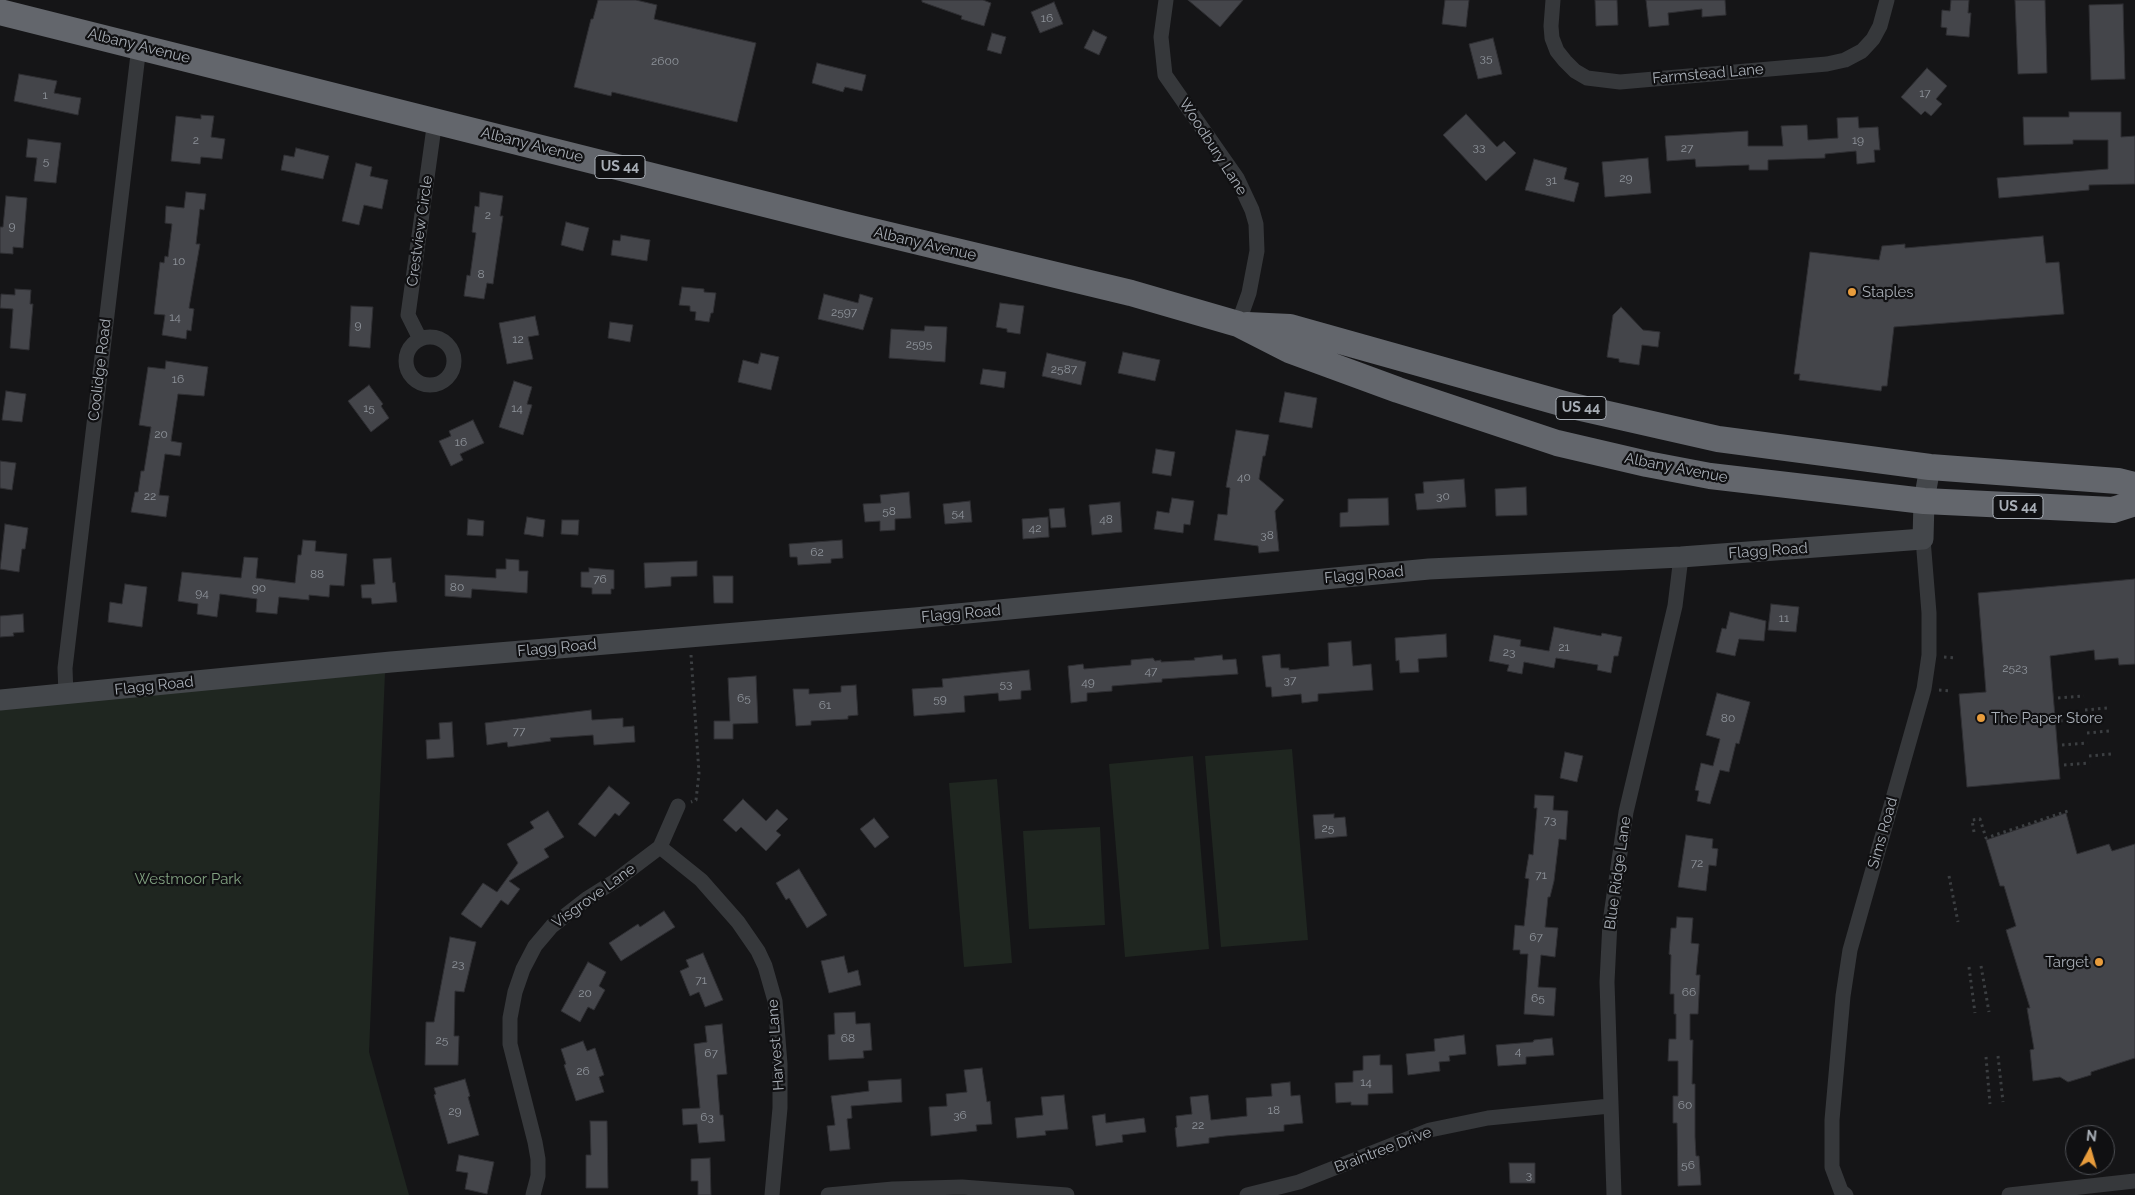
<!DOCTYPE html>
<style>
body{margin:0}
#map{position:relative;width:2135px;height:1195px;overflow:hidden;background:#151517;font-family:Raleway,sans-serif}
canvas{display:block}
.north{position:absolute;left:2065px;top:1125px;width:50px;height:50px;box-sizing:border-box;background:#101012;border:1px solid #4d4f54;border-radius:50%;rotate:6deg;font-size:14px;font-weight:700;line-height:20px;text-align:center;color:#a8aeb6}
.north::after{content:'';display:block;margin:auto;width:18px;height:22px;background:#e89c3c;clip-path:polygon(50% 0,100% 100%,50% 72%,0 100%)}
</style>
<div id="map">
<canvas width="2135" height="1195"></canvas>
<div class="north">N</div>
</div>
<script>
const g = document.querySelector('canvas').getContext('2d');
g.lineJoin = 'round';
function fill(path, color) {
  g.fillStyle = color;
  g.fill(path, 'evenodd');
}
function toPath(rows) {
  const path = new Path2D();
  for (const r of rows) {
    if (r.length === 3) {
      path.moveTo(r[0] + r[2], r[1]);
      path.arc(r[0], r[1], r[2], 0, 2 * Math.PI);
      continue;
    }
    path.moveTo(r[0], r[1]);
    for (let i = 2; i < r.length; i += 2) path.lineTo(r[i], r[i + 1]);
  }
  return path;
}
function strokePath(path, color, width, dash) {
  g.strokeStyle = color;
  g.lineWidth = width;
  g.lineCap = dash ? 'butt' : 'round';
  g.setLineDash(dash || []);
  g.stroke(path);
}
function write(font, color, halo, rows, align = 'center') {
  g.font = font + ' Raleway,sans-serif';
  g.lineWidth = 4.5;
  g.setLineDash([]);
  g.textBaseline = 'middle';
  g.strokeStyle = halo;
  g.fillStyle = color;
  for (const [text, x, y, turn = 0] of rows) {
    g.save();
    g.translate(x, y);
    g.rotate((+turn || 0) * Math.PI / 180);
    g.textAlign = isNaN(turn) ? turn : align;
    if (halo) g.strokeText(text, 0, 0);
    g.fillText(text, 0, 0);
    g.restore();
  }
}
fill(toPath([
 [385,673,369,1052,409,1195,0,1195,0,706],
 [1292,749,1308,940,1221,947,1205,756],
 [1193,756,1209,949,1125,957,1109,764],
 [997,779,1012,963,964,967,949,783],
 [1100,827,1105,925,1029,929,1023,831]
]), '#1f2620');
const building = toPath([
 [598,0,636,0,657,5,654,19,756,43,737,122,612,92,611,96,574,87,591,19,593,19,598,0],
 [922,0,983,0,991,3,984,26,961,19,962,16,922,2,922,0],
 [1188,0,1243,0,1220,27,1188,0],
 [1445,0,1469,0,1466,27,1442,24,1445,0],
 [1595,0,1617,0,1618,25,1596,26,1595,0],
 [1646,0,1725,0,1726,15,1702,17,1702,9,1668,13,1669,25,1649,27,1646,0],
 [1951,0,1969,0,1968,13,1971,13,1969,37,1946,35,1947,28,1941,27,1942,10,1950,11,1951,0],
 [2015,0,2045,0,2047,73,2018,74,2015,0],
 [1054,2,1063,24,1040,33,1031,12,1054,2],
 [2123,4,2125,79,2091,80,2089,5,2123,4],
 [1093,30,1107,37,1099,55,1084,48,1093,30],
 [992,33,1006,37,1001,54,987,50,992,33],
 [1493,38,1502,74,1478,79,1469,44,1493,38],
 [817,63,866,75,862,91,845,87,843,92,812,83,817,63],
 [1927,68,1947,86,1936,99,1942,104,1931,116,1925,111,1921,115,1901,97,1927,68],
 [19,74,57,81,54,93,81,98,78,115,14,101,19,74],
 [2069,112,2121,112,2121,137,2135,136,2135,184,2089,185,2089,190,1999,198,1997,178,2108,169,2108,140,2073,140,2073,144,2024,145,2023,117,2069,117,2069,112],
 [1466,114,1497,147,1504,141,1516,153,1486,181,1443,135,1466,114],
 [201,115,214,116,211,137,225,139,222,159,201,157,200,164,171,161,176,116,201,119,201,115],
 [1858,117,1859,128,1878,127,1880,150,1874,150,1875,162,1857,164,1856,151,1825,154,1825,158,1768,160,1768,170,1749,170,1749,165,1696,167,1695,159,1667,161,1665,136,1748,131,1748,146,1783,146,1781,126,1807,125,1808,140,1838,138,1837,118,1858,117],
 [28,139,61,143,56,183,34,181,37,158,26,157,28,139],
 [296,148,329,156,323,179,281,170,284,155,294,157,296,148],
 [1648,158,1651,193,1605,197,1602,162,1648,158],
 [1534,159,1567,168,1564,179,1579,183,1574,202,1525,190,1534,159],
 [356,163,372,167,370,176,388,180,382,209,364,205,359,225,342,221,356,163],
 [186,192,206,194,204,210,200,209,196,244,200,244,189,308,194,309,191,331,187,330,186,339,162,335,165,315,154,314,160,262,164,263,165,256,168,257,172,224,165,223,166,206,184,208,186,192],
 [480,192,503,196,500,216,503,216,493,284,487,283,484,299,464,296,467,275,470,276,476,233,472,232,475,206,479,207,480,192],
 [6,196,27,198,23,248,13,247,13,254,0,253,0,227,3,227,6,196],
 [566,222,589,228,583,251,561,245,566,222],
 [621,235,650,240,647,261,611,255,613,240,620,241,621,235],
 [2043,236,2046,263,2059,262,2064,314,1894,327,1887,386,1882,386,1881,391,1799,380,1800,374,1794,374,1810,252,1879,260,1882,246,1905,244,1905,248,2043,236],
 [682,287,704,289,704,292,716,293,713,313,711,313,709,322,695,320,696,312,690,311,690,306,679,305,682,287],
 [15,289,31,290,30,304,33,304,29,350,10,348,13,309,0,308,1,294,15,295,15,289],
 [824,294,858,303,860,294,873,298,863,330,818,319,824,294],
 [1000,303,1024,306,1020,334,1007,332,1007,329,996,327,1000,303],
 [351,306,373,307,370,348,349,346,351,306],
 [1621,307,1643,330,1660,332,1658,347,1642,345,1639,365,1619,362,1619,359,1607,357,1613,315,1621,307],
 [535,316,539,335,528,337,533,359,507,364,499,323,535,316],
 [610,322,633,325,630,342,608,338,610,322],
 [925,326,947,327,945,362,889,358,891,329,924,331,925,326],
 [1123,352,1160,360,1155,381,1118,373,1123,352],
 [761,353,779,357,771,390,738,382,743,360,758,364,761,353],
 [1047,353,1086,362,1081,385,1042,376,1047,353],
 [166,361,208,367,204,396,178,394,171,441,182,443,180,456,165,454,159,495,169,496,166,517,131,512,135,492,138,492,141,471,144,471,151,427,139,425,148,367,165,369,166,361],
 [983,369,1006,372,1004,388,980,384,983,369],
 [514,381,532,387,527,404,532,405,523,435,499,427,514,381],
 [369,385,383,404,381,406,389,418,371,432,348,401,369,385],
 [6,391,26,394,22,422,2,420,6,391],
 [1285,392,1317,398,1312,428,1279,422,1285,392],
 [473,420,484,443,460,454,463,460,451,466,439,441,451,436,449,431,473,420],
 [1236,430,1269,435,1265,456,1263,456,1259,479,1284,500,1275,511,1279,551,1259,553,1258,546,1214,540,1218,514,1227,515,1230,488,1226,487,1236,430],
 [1156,449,1175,452,1171,476,1152,473,1156,449],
 [0,461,16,463,12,490,0,488,0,461],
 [1464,479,1466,507,1417,510,1415,494,1424,493,1423,482,1464,479],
 [1526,487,1527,515,1496,516,1495,489,1526,487],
 [909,492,911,518,895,519,895,530,880,531,880,521,865,522,863,504,881,503,880,495,909,492],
 [1172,498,1194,501,1190,525,1184,524,1183,533,1154,529,1157,511,1169,513,1172,498],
 [1388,498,1389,525,1340,527,1340,513,1348,512,1348,499,1388,498],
 [970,501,972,522,945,524,943,504,970,501],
 [1120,502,1122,532,1092,535,1089,505,1120,502],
 [1064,508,1066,527,1051,528,1049,509,1064,508],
 [527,517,545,520,543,537,524,534,527,517],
 [1048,517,1049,537,1023,539,1022,519,1048,517],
 [468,519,484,521,483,536,467,535,468,519],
 [562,520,579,520,578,535,561,534,562,520],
 [5,524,28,528,25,549,22,549,19,572,0,569,5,524],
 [303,540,316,541,315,551,347,554,344,586,330,585,329,597,309,595,309,600,279,597,277,614,256,612,257,599,220,594,217,617,197,614,198,604,178,601,182,572,241,578,244,557,258,558,256,578,295,583,298,555,301,555,303,540],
 [842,540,843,558,831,559,831,563,798,565,797,557,790,557,789,544,842,540],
 [391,558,393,583,395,582,397,602,372,604,371,598,362,598,361,585,375,584,373,559,391,558],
 [506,559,519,560,519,571,528,571,527,593,472,589,471,598,445,596,445,575,496,578,496,569,506,569,506,559],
 [697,561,697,576,671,577,671,586,645,588,644,563,697,561],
 [589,568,614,570,614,589,611,589,611,594,592,594,592,588,581,587,581,572,589,572,589,568],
 [713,576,733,576,733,603,714,603,713,576],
 [2135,579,2135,664,2119,665,2118,658,2095,660,2094,650,2050,656,2060,779,1967,787,1959,694,1986,692,1978,593,2135,579],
 [125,584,147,587,142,627,108,622,110,602,122,604,125,584],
 [1771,604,1799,607,1796,632,1768,630,1771,604],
 [1730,612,1766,621,1764,641,1739,639,1735,656,1716,652,1722,628,1726,629,1730,612],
 [23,614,24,632,13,633,14,636,0,637,0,616,23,614],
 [1554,627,1601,636,1602,633,1622,637,1618,656,1614,656,1611,673,1597,670,1598,665,1556,658,1554,668,1524,662,1522,674,1507,671,1509,665,1489,661,1494,635,1521,640,1520,646,1549,651,1554,627],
 [1446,634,1447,657,1418,659,1419,672,1400,673,1399,660,1396,661,1395,638,1446,634],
 [1351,641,1353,666,1371,664,1373,690,1318,694,1318,701,1302,703,1301,694,1272,697,1271,687,1266,687,1262,656,1280,654,1281,668,1289,668,1289,670,1329,666,1328,643,1351,641],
 [1222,655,1223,660,1236,659,1238,674,1162,679,1162,682,1112,686,1112,691,1087,693,1087,701,1071,703,1068,666,1083,664,1084,669,1131,665,1131,660,1153,658,1155,661,1161,660,1161,662,1195,660,1194,658,1222,655],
 [1029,670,1031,690,1021,691,1021,699,999,701,998,693,964,696,965,712,914,716,912,689,943,687,942,679,1029,670],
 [756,676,758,723,733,724,733,739,714,739,714,721,730,721,728,678,756,676],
 [856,685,858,715,848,716,848,719,811,721,811,725,796,726,793,689,809,689,809,694,841,692,841,686,856,685],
 [1717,693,1750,702,1739,744,1736,743,1729,772,1720,770,1710,804,1697,801,1699,791,1695,790,1701,763,1713,766,1720,739,1706,735,1717,693],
 [591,710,592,720,623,718,623,727,634,726,635,742,594,745,593,735,550,738,551,741,508,747,507,742,487,745,485,723,591,710],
 [452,722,454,757,427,759,426,740,440,739,439,723,452,722],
 [1565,752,1583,756,1577,782,1560,778,1565,752],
 [609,786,630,803,619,816,615,813,595,837,578,824,609,786],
 [1535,795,1554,796,1553,810,1568,811,1566,840,1559,839,1554,881,1550,897,1548,897,1545,927,1558,928,1555,957,1541,955,1538,987,1556,988,1554,1016,1524,1014,1528,954,1520,954,1520,950,1513,950,1515,925,1524,926,1529,879,1525,878,1529,854,1533,855,1537,808,1534,808,1535,795],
 [743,799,766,821,777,809,788,819,776,831,781,835,766,851,741,827,736,832,723,820,743,799],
 [548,811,564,837,544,849,549,857,509,881,520,889,508,905,501,900,481,928,461,914,483,883,497,892,518,863,507,844,534,828,530,822,548,811],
 [2066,813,2077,854,2109,844,2112,851,2135,844,2135,1058,2091,1072,2091,1075,2068,1082,2060,1077,2033,1081,2030,1050,2034,1049,2027,1008,2030,1008,2006,930,2016,926,2004,886,2000,886,1986,840,2066,813],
 [1334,814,1334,818,1345,817,1347,836,1315,839,1313,815,1334,814],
 [874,818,889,837,875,848,860,829,874,818],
 [1686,835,1713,839,1712,848,1718,849,1716,866,1709,865,1706,891,1678,887,1686,835],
 [799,869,827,915,807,928,789,898,786,900,776,883,799,869],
 [664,911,675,927,621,961,609,943,638,924,640,927,664,911],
 [1677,917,1693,918,1691,943,1699,944,1696,975,1700,975,1698,1014,1690,1014,1690,1040,1693,1040,1692,1084,1695,1084,1695,1137,1696,1156,1699,1156,1701,1185,1678,1186,1677,1123,1673,1123,1673,1096,1678,1096,1678,1061,1668,1061,1669,1039,1676,1039,1676,1014,1674,1014,1674,994,1670,994,1671,955,1669,954,1671,928,1676,928,1677,917],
 [450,937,476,942,464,992,455,991,454,1036,459,1036,458,1065,425,1065,426,1022,434,1022,450,937],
 [703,953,723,1000,705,1007,699,992,690,996,680,971,689,967,686,960,703,953],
 [844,956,848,973,858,970,861,985,829,993,821,961,844,956],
 [588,962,606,972,599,986,605,990,594,1010,588,1007,580,1022,561,1011,588,962],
 [855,1012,856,1024,870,1023,872,1050,863,1051,864,1058,829,1060,828,1035,835,1034,834,1013,855,1012],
 [722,1024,727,1074,717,1075,720,1115,723,1115,725,1141,699,1143,697,1124,683,1125,682,1109,700,1108,694,1044,707,1042,705,1026,722,1024],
 [1464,1035,1466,1054,1449,1056,1450,1061,1439,1062,1440,1071,1408,1075,1406,1054,1435,1051,1434,1039,1464,1035],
 [1552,1038,1554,1055,1526,1057,1526,1064,1498,1066,1496,1045,1533,1042,1534,1040,1552,1038],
 [583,1041,587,1051,595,1048,604,1075,599,1077,604,1092,576,1101,564,1065,566,1064,561,1049,583,1041],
 [1380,1055,1380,1065,1392,1065,1393,1093,1368,1094,1368,1105,1351,1105,1351,1102,1336,1103,1335,1083,1353,1082,1353,1071,1363,1070,1363,1056,1380,1055],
 [982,1068,987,1102,990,1101,992,1124,976,1125,977,1131,931,1136,929,1107,947,1106,946,1094,967,1092,964,1070,982,1068],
 [465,1079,470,1096,468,1097,479,1135,448,1144,434,1095,436,1094,434,1088,465,1079],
 [901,1079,902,1102,851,1106,852,1118,847,1119,850,1149,830,1151,827,1126,835,1125,831,1096,869,1091,868,1081,901,1079],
 [1290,1082,1291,1096,1300,1095,1303,1123,1284,1125,1284,1131,1225,1136,1209,1138,1209,1143,1177,1147,1175,1128,1177,1127,1176,1116,1192,1114,1190,1097,1208,1095,1211,1120,1247,1116,1246,1098,1272,1096,1271,1084,1290,1082],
 [1064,1095,1068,1129,1045,1131,1046,1135,1017,1138,1015,1118,1043,1115,1041,1097,1064,1095],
 [1105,1114,1106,1123,1144,1118,1146,1132,1122,1135,1123,1142,1096,1146,1092,1116,1105,1114],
 [590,1121,607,1121,608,1188,586,1188,586,1155,591,1155,590,1121],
 [459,1155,494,1162,487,1194,465,1189,468,1173,456,1171,459,1155],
 [710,1158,711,1195,698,1195,698,1181,691,1181,691,1159,710,1158],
 [1509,1163,1535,1163,1535,1183,1510,1183,1509,1163]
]);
fill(building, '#44454a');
strokePath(building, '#2f2f33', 1);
strokePath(toPath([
 [691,655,699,773,696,800,691,802],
 [1944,657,1956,658],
 [1939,690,1952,691],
 [2058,698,2084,696],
 [2085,710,2107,708],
 [2060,721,2086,719],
 [2087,733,2109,731],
 [2062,745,2088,743],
 [2089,756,2111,754],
 [2064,765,2090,763],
 [1974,832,1972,820,1980,819,1986,838,2068,811],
 [1949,876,1958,922],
 [1981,966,1989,1012],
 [1969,967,1975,1013],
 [1998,1056,2003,1102],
 [1986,1057,1990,1104]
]), '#3c3f42', 3, [2.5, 4]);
strokePath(toPath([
 [1166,0,1161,37,1165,75,1237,178,1252,210,1256,224,1257,251,1249,293,1238,324],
 [1553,0,1551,26,1552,38,1557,51,1565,61,1575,71,1587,78,1620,82,1827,64,1845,60,1862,51,1873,39,1880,26,1887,0],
 [430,361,24],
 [420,339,408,315,435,120],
 [66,695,65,668,139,46],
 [660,847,701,880,738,922,758,951,765,966,775,1001,780,1064,780,1108,772,1195],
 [533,1195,538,1176,538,1159,535,1142,510,1044,510,1018,515,992,523,969,535,946,552,926,588,898,615,881,660,847,678,806],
 [828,1195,893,1189,962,1187,1067,1195],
 [1247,1195,1299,1182,1430,1130,1488,1118,1610,1106],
 [1614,1195,1607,982,1610,922,1626,812,1675,606,1681,557],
 [1846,1195,1841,1191,1832,1167,1832,1120,1843,996,1850,950,1924,689,1929,655,1929,613,1923,539],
 [2009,1195,2135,1181]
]), '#36383b', 15);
strokePath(toPath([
 [0,700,391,662,915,618,1429,569,1681,557,1923,539,1924,501,1930,467]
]), '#44474b', 21);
strokePath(toPath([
 [0,12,848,225,1131,293,1238,324,1289,350,1398,390,1557,443,1647,464,1710,476,1924,501,2113,510,2135,503],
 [1247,325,1290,327,1568,405,1718,439,1930,467,2118,481,2135,485]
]), '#63666c', 26);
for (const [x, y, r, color] of [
 [1852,292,5,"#e89c3c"],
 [1981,718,5,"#e89c3c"],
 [2099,962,5,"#e89c3c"]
]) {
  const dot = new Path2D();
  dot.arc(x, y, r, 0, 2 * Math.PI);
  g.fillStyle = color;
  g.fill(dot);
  strokePath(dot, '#101012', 2);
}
write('12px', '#8f949b', null, [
 ["16",1047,18],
 ["35",1486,58],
 ["2600",665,61],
 ["17",1925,93],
 ["1",45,95],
 ["2",196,140],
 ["19",1858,140],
 ["33",1479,147],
 ["27",1687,148],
 ["5",46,161],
 ["29",1626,178],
 ["31",1551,180],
 ["2",488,215],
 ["9",12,226],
 ["10",179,261],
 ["8",481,274],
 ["2597",844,312],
 ["14",175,317],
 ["9",358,325],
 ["12",518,339],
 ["2595",919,344],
 ["2587",1064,369],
 ["16",178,379],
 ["15",369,408],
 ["14",517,408],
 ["20",161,434],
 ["16",461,442],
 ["40",1244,477],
 ["22",150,496],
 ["30",1443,496],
 ["58",889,511],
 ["54",958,513],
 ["48",1106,519],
 ["42",1035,528],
 ["38",1267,535],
 ["62",817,552],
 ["88",317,574],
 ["76",600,579],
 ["80",457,587],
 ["90",259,588],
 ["94",202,593],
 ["11",1784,618],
 ["21",1564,647],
 ["23",1509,652],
 ["2523",2015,668],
 ["47",1151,671],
 ["37",1290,680],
 ["49",1088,682],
 ["53",1006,684],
 ["65",744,698],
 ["59",940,699],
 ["61",825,705],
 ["80",1728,718],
 ["77",519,731],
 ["73",1550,820],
 ["25",1328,828],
 ["72",1697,863],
 ["71",1541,875],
 ["67",1536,937],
 ["23",458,964],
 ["71",701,980],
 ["66",1689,992],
 ["20",585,993],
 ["65",1538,998],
 ["68",848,1038],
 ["25",442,1040],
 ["4",1518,1051],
 ["67",711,1053],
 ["26",583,1071],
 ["14",1366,1082],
 ["60",1685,1105],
 ["18",1274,1110],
 ["29",455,1111],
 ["36",960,1115],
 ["63",707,1117],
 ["22",1198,1125],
 ["56",1688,1165],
 ["3",1529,1175]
]);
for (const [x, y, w] of [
 [620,167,50],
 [1581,408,50],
 [2018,507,50]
]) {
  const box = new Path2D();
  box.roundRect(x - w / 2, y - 11.5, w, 23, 4);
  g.fillStyle = '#101012';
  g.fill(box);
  strokePath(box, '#a8aeb6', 1);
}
write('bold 14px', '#a8aeb6', null, [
 ["US 44",620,167],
 ["US 44",1581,408],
 ["US 44",2018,507]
]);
write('15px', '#a8aeb6', '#101012', [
 ["Albany Avenue",139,46,14],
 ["Farmstead Lane",1708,74,-5],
 ["Albany Avenue",532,145,14],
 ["Woodbury Lane",1213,147,57],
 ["Crestview Circle",420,231,-82],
 ["Albany Avenue",925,244,13],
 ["Coolidge Road",100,370,-83],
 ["Albany Avenue",1676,468,11],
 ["Flagg Road",1768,551,-4],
 ["Flagg Road",1364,575,-5],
 ["Flagg Road",961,614,-5],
 ["Flagg Road",557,648,-5],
 ["Flagg Road",154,686,-6],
 ["Sims Road",1883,833,-74],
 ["Blue Ridge Lane",1618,873,-82],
 ["Visgrove Lane",594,896,-36],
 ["Harvest Lane",776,1045,-94],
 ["Braintree Drive",1383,1150,-21]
]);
write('15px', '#a8aeb6', '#101012', [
 ["Staples",1862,292],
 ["The Paper Store",1991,718],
 ["Target",2089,962,"right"]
], 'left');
write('15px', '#81a080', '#101012', [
 ["Westmoor Park",188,879]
]);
</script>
